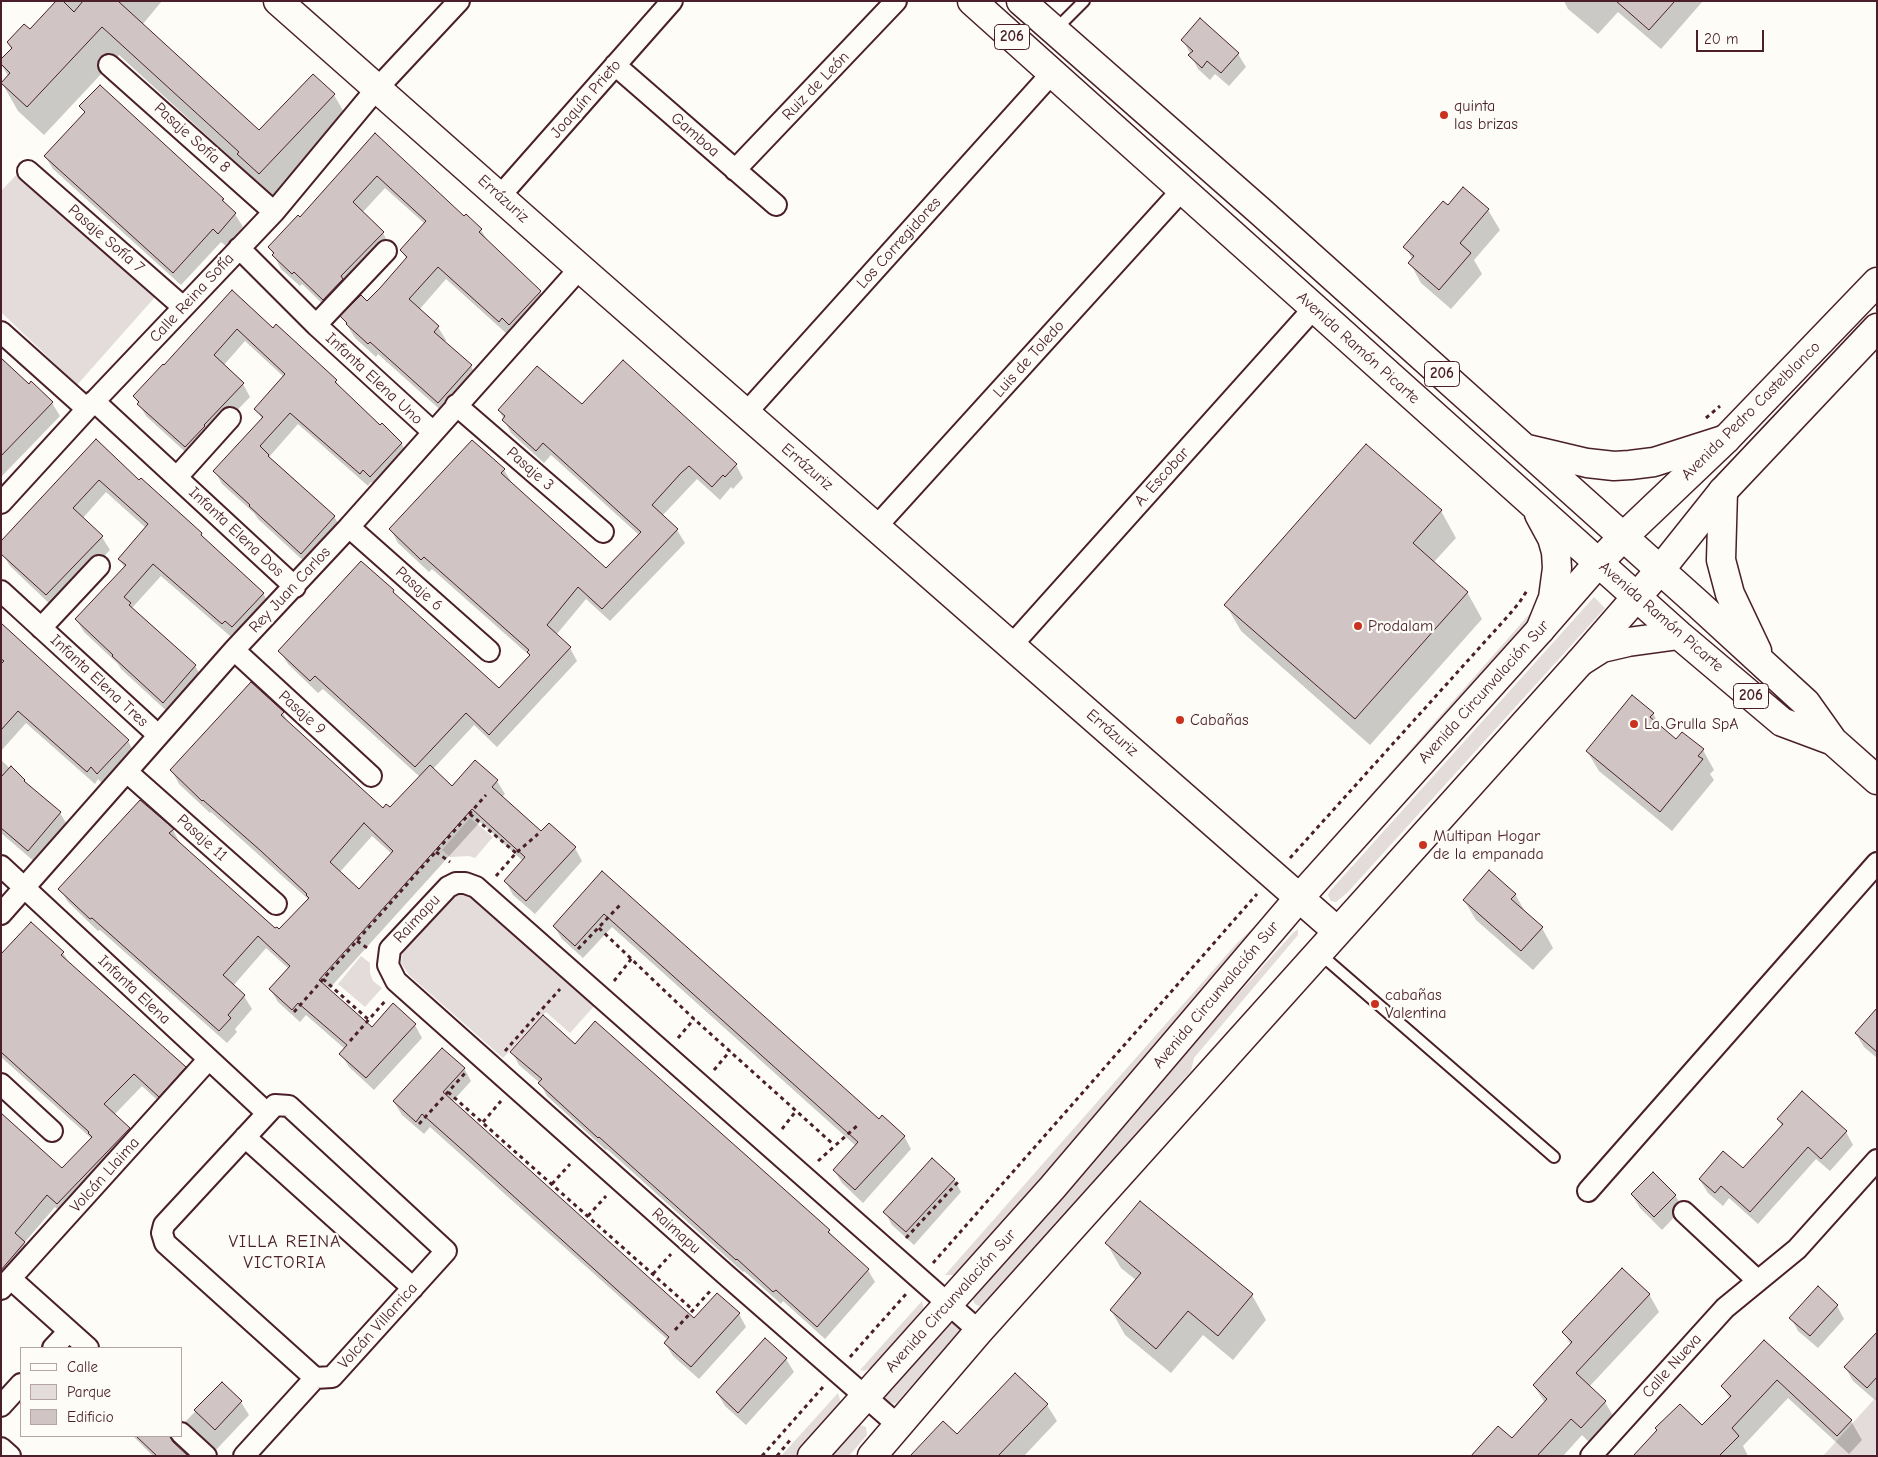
<!DOCTYPE html>
<meta charset="utf-8">
<style>
body{margin:0}
#map{position:relative;width:1878px;height:1457px;overflow:hidden;background:#fdfcf7;font-family:"Comic Neue",sans-serif}
canvas{display:block}
.frame{position:absolute;inset:0;border:2px solid #4a1f2b;pointer-events:none}
.legend{position:absolute;left:20px;top:1347px;width:162px;height:90px;box-sizing:border-box;background:#fdfcf7;border:1px solid #b5a4a5;margin:0;padding:6px 9px;list-style:none;font-size:15px;color:#4a1f2b}
.legend li{display:flex;align-items:center;gap:10px;height:25px}
.legend b{width:25px;border:1px solid #b5a4a5}
.scale{position:absolute;left:1696px;top:30px;width:68px;height:22px;box-sizing:border-box;border:2px solid #4a1f2b;border-top:0;padding-left:6px;font-size:15px;line-height:18px;white-space:nowrap;color:#4a1f2b;-webkit-text-stroke:4px #fdfcf7;paint-order:stroke}
</style>
<div id="map">
<canvas width="1878" height="1457"></canvas>
<div class="frame"></div>
<ul class="legend">
<li><b style="height:6px;background:#fdfcf7"></b>Calle</li>
<li><b style="height:14px;background:#e3dcda"></b>Parque</li>
<li><b style="height:14px;background:#d0c5c4"></b>Edificio</li>
</ul>
<div class="scale">20 m</div>
</div>
<script>
const g = document.querySelector('canvas').getContext('2d');
g.lineJoin = 'round';
function fill(path, color) {
  g.fillStyle = color;
  g.fill(path, 'evenodd');
}
function toPath(rows) {
  const path = new Path2D();
  for (const r of rows) {
    path.moveTo(r[0], r[1]);
    for (let i = 2; i < r.length; i += 2) path.lineTo(r[i], r[i + 1]);
  }
  return path;
}
function strokePath(path, color, width, dash) {
  g.strokeStyle = color;
  g.lineWidth = width;
  g.lineCap = dash ? 'butt' : 'round';
  g.setLineDash(dash || []);
  g.stroke(path);
}
function write(font, color, halo, rows, align = 'center') {
  g.font = font + ' "Comic Neue",sans-serif';
  g.lineWidth = 4.5;
  g.setLineDash([]);
  g.textBaseline = 'middle';
  g.strokeStyle = halo;
  g.fillStyle = color;
  for (const [text, x, y, turn = 0] of rows) {
    g.save();
    g.translate(x, y);
    g.rotate((+turn || 0) * Math.PI / 180);
    g.textAlign = isNaN(turn) ? turn : align;
    if (halo) g.strokeText(text, 0, 0);
    g.fillText(text, 0, 0);
    g.restore();
  }
}
fill(toPath([
 [18,173,155,297,77,385,1,312,1,191],
 [1594,597,1605,608,1348,892,1336,902,1331,901,1328,895,1330,891],
 [1533,610,1535,615,1306,872,1331,840],
 [470,818,493,837,475,858,469,856,450,857,442,850],
 [456,892,473,893,596,1004,570,1033,546,1012,503,1058,409,975,401,963,403,950],
 [1271,911,1274,915,967,1264,954,1275,945,1275,1237,943],
 [1298,929,1298,935,1194,1058,1191,1071,989,1302,984,1306,979,1306,975,1304,972,1298,974,1293,1222,1012,1293,933],
 [361,956,370,963,370,973,373,981,382,988,365,1007,338,984],
 [922,1301,924,1311,873,1367,864,1371,860,1370],
 [951,1319,960,1326,959,1331,899,1400,895,1404,885,1401,883,1396],
 [838,1393,841,1403,838,1407,795,1456,781,1456],
 [1877,1396,1877,1452,1874,1456,1823,1456],
 [858,1424,866,1427,867,1435,849,1456,827,1456]
]), '#e3dcda');
fill(toPath([
 [63,1,162,1,142,25,259,132,313,76,334,95,351,124,276,202,255,183,251,176,119,55,44,135,18,111,2,83,8,76,1,64,12,50,8,43,30,30],
 [1564,1,1703,1,1661,49,1618,12,1598,34,1568,9],
 [1201,20,1238,54,1246,67,1229,86,1215,74,1210,80,1198,69,1183,40],
 [81,106,223,200,226,206,235,214,243,227,226,246,221,242,181,285,53,169,45,156,85,113],
 [376,135,464,217,481,230,489,243,540,291,548,305,517,337,510,331,507,334,446,279,419,310,438,327,446,340,444,343,471,366,478,379,446,415,378,354,376,357,355,338,342,317,367,303,407,260,401,250,425,224,385,188,362,213,383,233,390,246,331,312,302,284,300,286,281,269,270,248,300,218],
 [1463,189,1488,210,1500,230,1474,260,1482,274,1451,309,1421,283,1410,263,1413,260,1405,247,1448,207],
 [232,292,273,329,336,381,340,388,380,426,401,443,409,456,378,488,371,482,368,486,298,424,269,457,334,516,341,529,309,566,258,519,254,513,222,484,215,471,262,419,256,409,284,377,245,341,223,366,243,384,250,397,210,438,193,459,146,416,134,396,164,367],
 [29,385,52,403,60,416,1,477,1,414],
 [582,406,736,465,743,478,733,489,731,487,720,500,697,479,662,516,677,530,685,543,610,621,586,599,556,635,570,648,577,661,497,747,474,725,433,769,452,787,475,762,497,781,505,794,502,797,541,833,575,848,582,861,535,914,513,895,506,882,523,861,480,822,328,990,372,1029,415,1025,422,1038,374,1090,349,1067,341,1054,345,1049,306,1015,300,1022,278,1002,270,989,289,969,266,948,233,986,244,996,252,1009,235,1029,237,1032,227,1043,100,930,98,931,68,902,60,889,173,830,180,843,275,930,280,931,309,900,211,812,210,813,179,784,172,771,283,713,290,726,383,809,390,809,420,777,323,689,318,693,288,664,280,651,393,591,397,598,499,689,530,656,432,569,429,572,398,543,391,530,504,470,512,483,606,570,639,535,551,455,544,463,511,433,499,410],
 [372,836,392,854,359,891,339,873],
 [96,441,139,481,201,534,205,541,263,593,270,606,240,639,233,633,230,636,161,576,132,608,195,666,203,679,171,715,121,669,118,664,84,632,76,619,125,568,119,559,146,528,106,492,82,519,102,537,110,550,54,608,10,566,2,553],
 [1441,511,1456,538,1433,563,1467,592,1482,619,1370,745,1241,631,1226,605],
 [1,626,128,741,135,754,105,786,98,779,95,784,26,723,1,751],
 [1653,713,1661,729,1677,741,1703,750,1714,770,1710,774,1714,780,1672,831,1599,771,1587,751],
 [1,760,27,784,60,813,68,826,36,863,1,833],
 [602,873,879,1120,904,1136,911,1149,863,1203,842,1183,834,1170,856,1146,612,927,583,958,562,939,554,926],
 [1515,894,1527,915,1542,928,1553,948,1533,970,1476,920,1464,900],
 [63,953,70,964,185,1068,192,1081,167,1109,142,1086,114,1115,129,1129,137,1142,65,1216,55,1207,24,1243,32,1256,1,1291,1,1115,62,1170,92,1139,1,1057,1,955],
 [1877,1012,1877,1058,1864,1047,1856,1034],
 [596,1023,829,1231,833,1238,868,1270,875,1282,825,1339,783,1301,781,1304,744,1271,743,1272,607,1149,606,1150,547,1096,540,1083,519,1065,512,1052,575,1045],
 [464,1068,471,1081,452,1102,694,1319,739,1314,746,1327,699,1379,673,1356,665,1343,668,1340,430,1127,424,1134,402,1115,394,1102],
 [1778,1119,1846,1132,1853,1145,1830,1171,1816,1159,1758,1224,1729,1198,1723,1206,1708,1193,1700,1180,1743,1169,1782,1126],
 [954,1179,961,1192,914,1245,892,1225,885,1212],
 [1632,1195,1675,1195,1683,1208,1662,1230,1640,1208],
 [1107,1244,1252,1295,1266,1320,1233,1360,1203,1335,1171,1373,1125,1335,1111,1310,1136,1280,1121,1268],
 [1649,1294,1659,1312,1589,1387,1605,1402,1615,1419,1592,1445,1582,1435,1563,1456,1474,1456,1512,1440,1545,1403,1534,1386,1571,1345,1564,1333],
 [1837,1306,1844,1319,1818,1348,1798,1331,1791,1318],
 [1877,1333,1877,1398,1875,1400,1853,1381,1845,1367],
 [765,1340,786,1359,794,1372,746,1425,725,1406,717,1393],
 [1764,1341,1851,1421,1862,1440,1849,1454,1788,1398,1743,1446,1748,1456,1635,1456,1702,1427,1730,1399,1722,1386],
 [1015,1375,1047,1405,1057,1421,1024,1456,912,1456,957,1435],
 [222,1384,241,1402,249,1415,214,1452,193,1435,185,1422],
 [133,1436,170,1436,175,1446,186,1456,153,1456]
]), '#0003');
const building = toPath([
 [56,1,63,1,74,12,83,1,118,1,259,130,313,74,335,94,259,174,237,154,239,152,102,27,27,107,1,83,10,73,1,64,1,59,12,48,7,42,24,24,30,29,56,1],
 [1616,1,1675,1,1649,30,1616,1],
 [1200,18,1239,53,1221,73,1207,61,1202,68,1188,55,1193,51,1181,40,1200,18],
 [100,85,224,199,222,200,236,213,218,234,213,229,173,273,44,156,85,112,79,106,100,85],
 [375,133,464,216,466,214,482,229,479,232,541,291,509,325,502,318,499,322,438,267,409,299,439,326,434,332,472,365,438,403,370,342,368,344,346,324,347,323,340,316,361,295,367,301,380,288,407,257,400,250,426,221,377,176,353,202,384,232,341,276,343,279,323,300,294,272,292,274,272,255,274,253,268,247,298,215,300,217,375,133],
 [1463,187,1489,209,1460,243,1471,253,1439,290,1408,263,1414,256,1403,247,1443,201,1448,205,1463,187],
 [232,290,273,328,276,324,337,380,335,382,380,425,382,423,402,443,370,477,363,470,360,474,290,413,260,446,269,455,268,456,335,516,301,554,249,506,250,505,213,471,263,417,254,409,285,374,237,329,214,355,244,383,204,425,205,426,185,447,137,404,139,402,133,396,163,364,164,365,232,290],
 [1,358,29,384,31,381,53,402,1,456,1,358],
 [623,360,737,464,725,477,723,475,712,487,689,466,681,473,652,505,678,529,602,609,578,587,547,625,571,647,489,735,466,713,415,767,315,676,310,681,278,651,361,561,394,590,393,592,499,688,530,655,527,652,529,650,424,557,421,560,389,529,472,440,505,469,501,473,606,568,641,532,543,443,536,451,502,420,505,416,498,410,537,366,582,404,623,360],
 [96,439,139,480,141,478,202,533,201,535,264,593,232,627,225,621,222,624,153,564,124,597,131,603,129,605,196,665,163,703,112,656,113,655,75,619,126,565,118,559,148,524,99,480,73,508,103,536,46,595,1,554,1,541,96,439],
 [1366,444,1442,510,1413,543,1468,592,1355,719,1224,605,1366,444],
 [1,623,129,740,97,774,91,767,87,772,18,711,1,730,1,664,4,661,1,659,1,623],
 [251,682,284,712,281,715,383,808,386,804,390,807,430,765,452,786,475,760,498,780,492,787,541,831,549,823,576,847,526,901,504,881,525,857,472,809,319,980,372,1027,393,1003,416,1024,366,1078,339,1054,347,1045,298,1003,292,1010,269,989,290,966,258,936,223,975,245,995,228,1015,231,1018,219,1031,92,918,90,919,58,889,140,800,174,829,169,833,275,928,277,927,279,929,309,898,306,895,307,894,261,851,203,800,202,801,170,770,251,682],
 [364,823,393,851,359,889,330,862,364,823],
 [1632,695,1654,713,1650,717,1676,739,1682,732,1704,749,1698,756,1703,759,1660,812,1586,751,1632,695],
 [11,766,25,780,24,781,61,812,28,851,1,828,1,777,11,766],
 [1489,870,1516,894,1511,899,1543,927,1521,951,1463,900,1489,870],
 [602,871,879,1119,882,1115,905,1136,855,1190,833,1170,858,1142,604,914,575,946,553,926,602,871],
 [31,922,64,952,61,955,186,1067,159,1097,134,1074,104,1104,130,1128,57,1204,47,1195,15,1233,25,1242,1,1270,1,1113,62,1168,92,1137,88,1133,89,1132,1,1052,1,954,31,922],
 [1877,1008,1877,1052,1855,1033,1877,1008],
 [543,1015,575,1044,595,1021,830,1230,828,1232,869,1269,817,1327,776,1290,773,1292,737,1259,736,1260,599,1137,598,1138,538,1083,542,1079,510,1052,543,1015],
 [442,1048,465,1068,443,1092,675,1301,694,1318,717,1293,740,1313,691,1367,664,1343,669,1337,467,1154,422,1114,416,1122,393,1101,442,1048],
 [1802,1091,1847,1131,1821,1159,1808,1147,1750,1212,1721,1186,1715,1193,1699,1179,1723,1151,1743,1168,1783,1124,1777,1119,1802,1091],
 [932,1158,955,1179,906,1232,883,1212,932,1158],
 [1653,1172,1676,1195,1654,1217,1631,1194,1653,1172],
 [1140,1201,1253,1294,1218,1336,1188,1311,1156,1349,1110,1310,1141,1273,1105,1243,1140,1201],
 [1622,1268,1650,1294,1576,1373,1606,1401,1581,1428,1571,1419,1537,1456,1471,1456,1498,1426,1512,1438,1547,1399,1533,1385,1572,1342,1562,1332,1622,1268],
 [1818,1286,1838,1305,1810,1336,1789,1318,1818,1286],
 [1877,1332,1877,1377,1867,1388,1844,1367,1877,1332],
 [765,1338,787,1358,738,1413,716,1392,765,1338],
 [1764,1340,1852,1420,1837,1436,1777,1380,1732,1428,1739,1436,1719,1456,1633,1456,1657,1430,1655,1428,1680,1404,1702,1425,1731,1396,1721,1386,1764,1340],
 [1015,1373,1048,1404,998,1456,910,1456,943,1421,957,1434,1015,1373],
 [222,1382,242,1401,215,1430,194,1410,222,1382],
 [136,1436,170,1436,173,1442,188,1456,157,1456,136,1436]
]);
fill(building, '#d0c5c4');
strokePath(building, '#4a1f2b', 1);
const lane = toPath([
 [1055,30,1084,1],
 [1319,953,1554,1157]
]);
const street = toPath([
 [109,65,274,212],
 [615,65,776,205],
 [735,170,896,1],
 [28,171,183,307],
 [500,196,672,1],
 [239,248,316,325,433,432],
 [316,325,386,251],
 [1,332,87,409],
 [94,401,295,587],
 [456,405,603,532],
 [746,413,1052,73],
 [177,477,230,418],
 [1,503,87,409,274,212,373,93,459,1],
 [349,527,489,651],
 [876,527,1182,190],
 [1,591,158,735],
 [41,628,99,566],
 [1011,646,1314,308],
 [234,650,371,776],
 [127,772,276,904],
 [1,866,267,1113],
 [1,914,234,650,349,527,580,268],
 [1,1084,52,1131],
 [245,1137,413,1288],
 [1588,1191,1877,863],
 [1684,1212,1757,1280],
 [11,1279,88,1348],
 [1,1289,208,1060],
 [53,1348,69,1331],
 [1,1406,21,1384],
 [899,1426,725,1274,396,981,388,965,390,949,448,887,456,883,465,883,476,887,979,1331],
 [181,1433,206,1456],
 [1,1448,10,1456],
 [244,1456,315,1378,332,1377,446,1251,289,1106,275,1105,164,1225,162,1233,165,1243,315,1378],
 [1591,1456,1725,1308,1797,1249,1877,1160]
]);
const secondary = toPath([
 [278,1,580,268,1337,931],
 [812,1456,1052,1188,1292,906,1540,630,1599,562,1623,537,1726,439,1877,282],
 [872,1456,979,1331,1580,662,1660,570,1723,491,1877,328]
]);
const highway = toPath([
 [972,1,1679,635,1782,722,1833,741],
 [1021,1,1261,212,1697,603,1806,703,1833,741,1877,780],
 [1528,449,1587,463,1614,466,1630,465,1654,462,1726,439],
 [1723,491,1721,560,1730,594,1757,651],
 [1539,514,1552,538,1556,552,1557,568,1553,598,1540,630],
 [1580,662,1602,648,1628,642,1679,635]
]);
strokePath(lane, '#4a1f2b', 14);
strokePath(street, '#4a1f2b', 24);
strokePath(secondary, '#4a1f2b', 31);
strokePath(highway, '#4a1f2b', 31);
strokePath(toPath([
 [1706,418,1720,406],
 [470,814,516,853],
 [436,852,450,862],
 [1290,858,1508,616,1519,603,1528,589],
 [496,876,516,853,538,834],
 [599,928,694,1019,834,1145],
 [357,941,369,949],
 [578,949,621,904],
 [323,979,369,1020],
 [614,981,632,958],
 [294,1012,486,795],
 [678,1038,694,1019],
 [350,1041,386,1000],
 [505,1051,560,989],
 [714,1070,730,1051],
 [448,1092,693,1310],
 [483,1122,501,1101],
 [419,1124,467,1071],
 [782,1129,796,1111],
 [818,1161,858,1125],
 [552,1184,570,1164],
 [588,1216,606,1196],
 [906,1238,958,1182],
 [933,1263,1257,894],
 [653,1274,671,1254],
 [675,1330,712,1289],
 [850,1357,906,1294],
 [762,1456,823,1387],
 [777,1456,791,1439]
]), '#4a1f2b', 3, [4, 4]);
strokePath(lane, '#fdfcf7', 10);
strokePath(street, '#fdfcf7', 20);
strokePath(secondary, '#fdfcf7', 28);
strokePath(highway, '#fdfcf7', 28);
for (const [x, y, r, color] of [
 [1444,115,5,"#c8321e"],
 [1358,626,5,"#c8321e"],
 [1180,720,5,"#c8321e"],
 [1634,724,5,"#c8321e"],
 [1423,845,5,"#c8321e"],
 [1375,1004,5,"#c8321e"]
]) {
  const dot = new Path2D();
  dot.arc(x, y, r, 0, 2 * Math.PI);
  g.fillStyle = color;
  g.fill(dot);
  strokePath(dot, '#fdfcf7', 2);
}
for (const [x, y, w] of [
 [1012,37,35],
 [1442,374,35],
 [1751,696,35]
]) {
  const box = new Path2D();
  box.roundRect(x - w / 2, y - 12.5, w, 25, 4);
  g.fillStyle = '#fdfcf7';
  g.fill(box);
  strokePath(box, '#4a1f2b', 1);
}
write('bold 15px', '#4a1f2b', null, [
 ["206",1012,37],
 ["206",1442,374],
 ["206",1751,696]
]);
write('16px', '#4a1f2b', '#fdfcf7', [
 ["Ruiz de León",816,86,-46],
 ["Joaquín Prieto",586,99,-49],
 ["Gamboa",695,135,41],
 ["Pasaje Sofía 8",192,138,42],
 ["Errázuriz",503,199,42],
 ["Pasaje Sofía 7",106,239,41],
 ["Los Corregidores",899,243,-48],
 ["Calle Reina Sofía",192,298,-47],
 ["Avenida Ramón Picarte",1358,348,42],
 ["Luis de Toledo",1029,359,-48],
 ["Infanta Elena Uno",374,379,43],
 ["Avenida Pedro Castelblanco",1751,411,-45],
 ["Errázuriz",807,467,41],
 ["Pasaje 3",530,469,41],
 ["A. Escobar",1162,477,-48],
 ["Infanta Elena Dos",236,532,43],
 ["Pasaje 6",419,589,42],
 ["Rey Juan Carlos",290,590,-47],
 ["Avenida Ramón Picarte",1661,617,41],
 ["Infanta Elena Tres",99,681,43],
 ["Avenida Circunvalación Sur",1484,692,-48],
 ["Pasaje 9",302,713,42],
 ["Errázuriz",1112,733,41],
 ["Pasaje 11",202,838,42],
 ["Raimapu",417,919,-47],
 ["Infanta Elena",134,990,43],
 ["Avenida Circunvalación Sur",1216,995,-50],
 ["Volcán Llaima",105,1175,-48],
 ["Raimapu",676,1231,42],
 ["Avenida Circunvalación Sur",951,1301,-48],
 ["Volcán Villarrica",378,1326,-48],
 ["Calle Nueva",1672,1366,-48]
]);
write('16px', '#4a1f2b', '#fdfcf7', [
 ["quinta",1454,106],
 ["las brizas",1454,124],
 ["Prodalam",1368,626],
 ["Cabañas",1190,720],
 ["La Grulla SpA",1644,724],
 ["Multipan Hogar",1433,836],
 ["de la empanada",1433,854],
 ["cabañas",1385,995],
 ["Valentina",1385,1013]
], 'left');
g.letterSpacing = '1px';
write('18px', '#4a1f2b', '#fdfcf7', [
 ["VILLA REINA",285,1242],
 ["VICTORIA",285,1263]
]);
g.letterSpacing = '0px';
</script>
